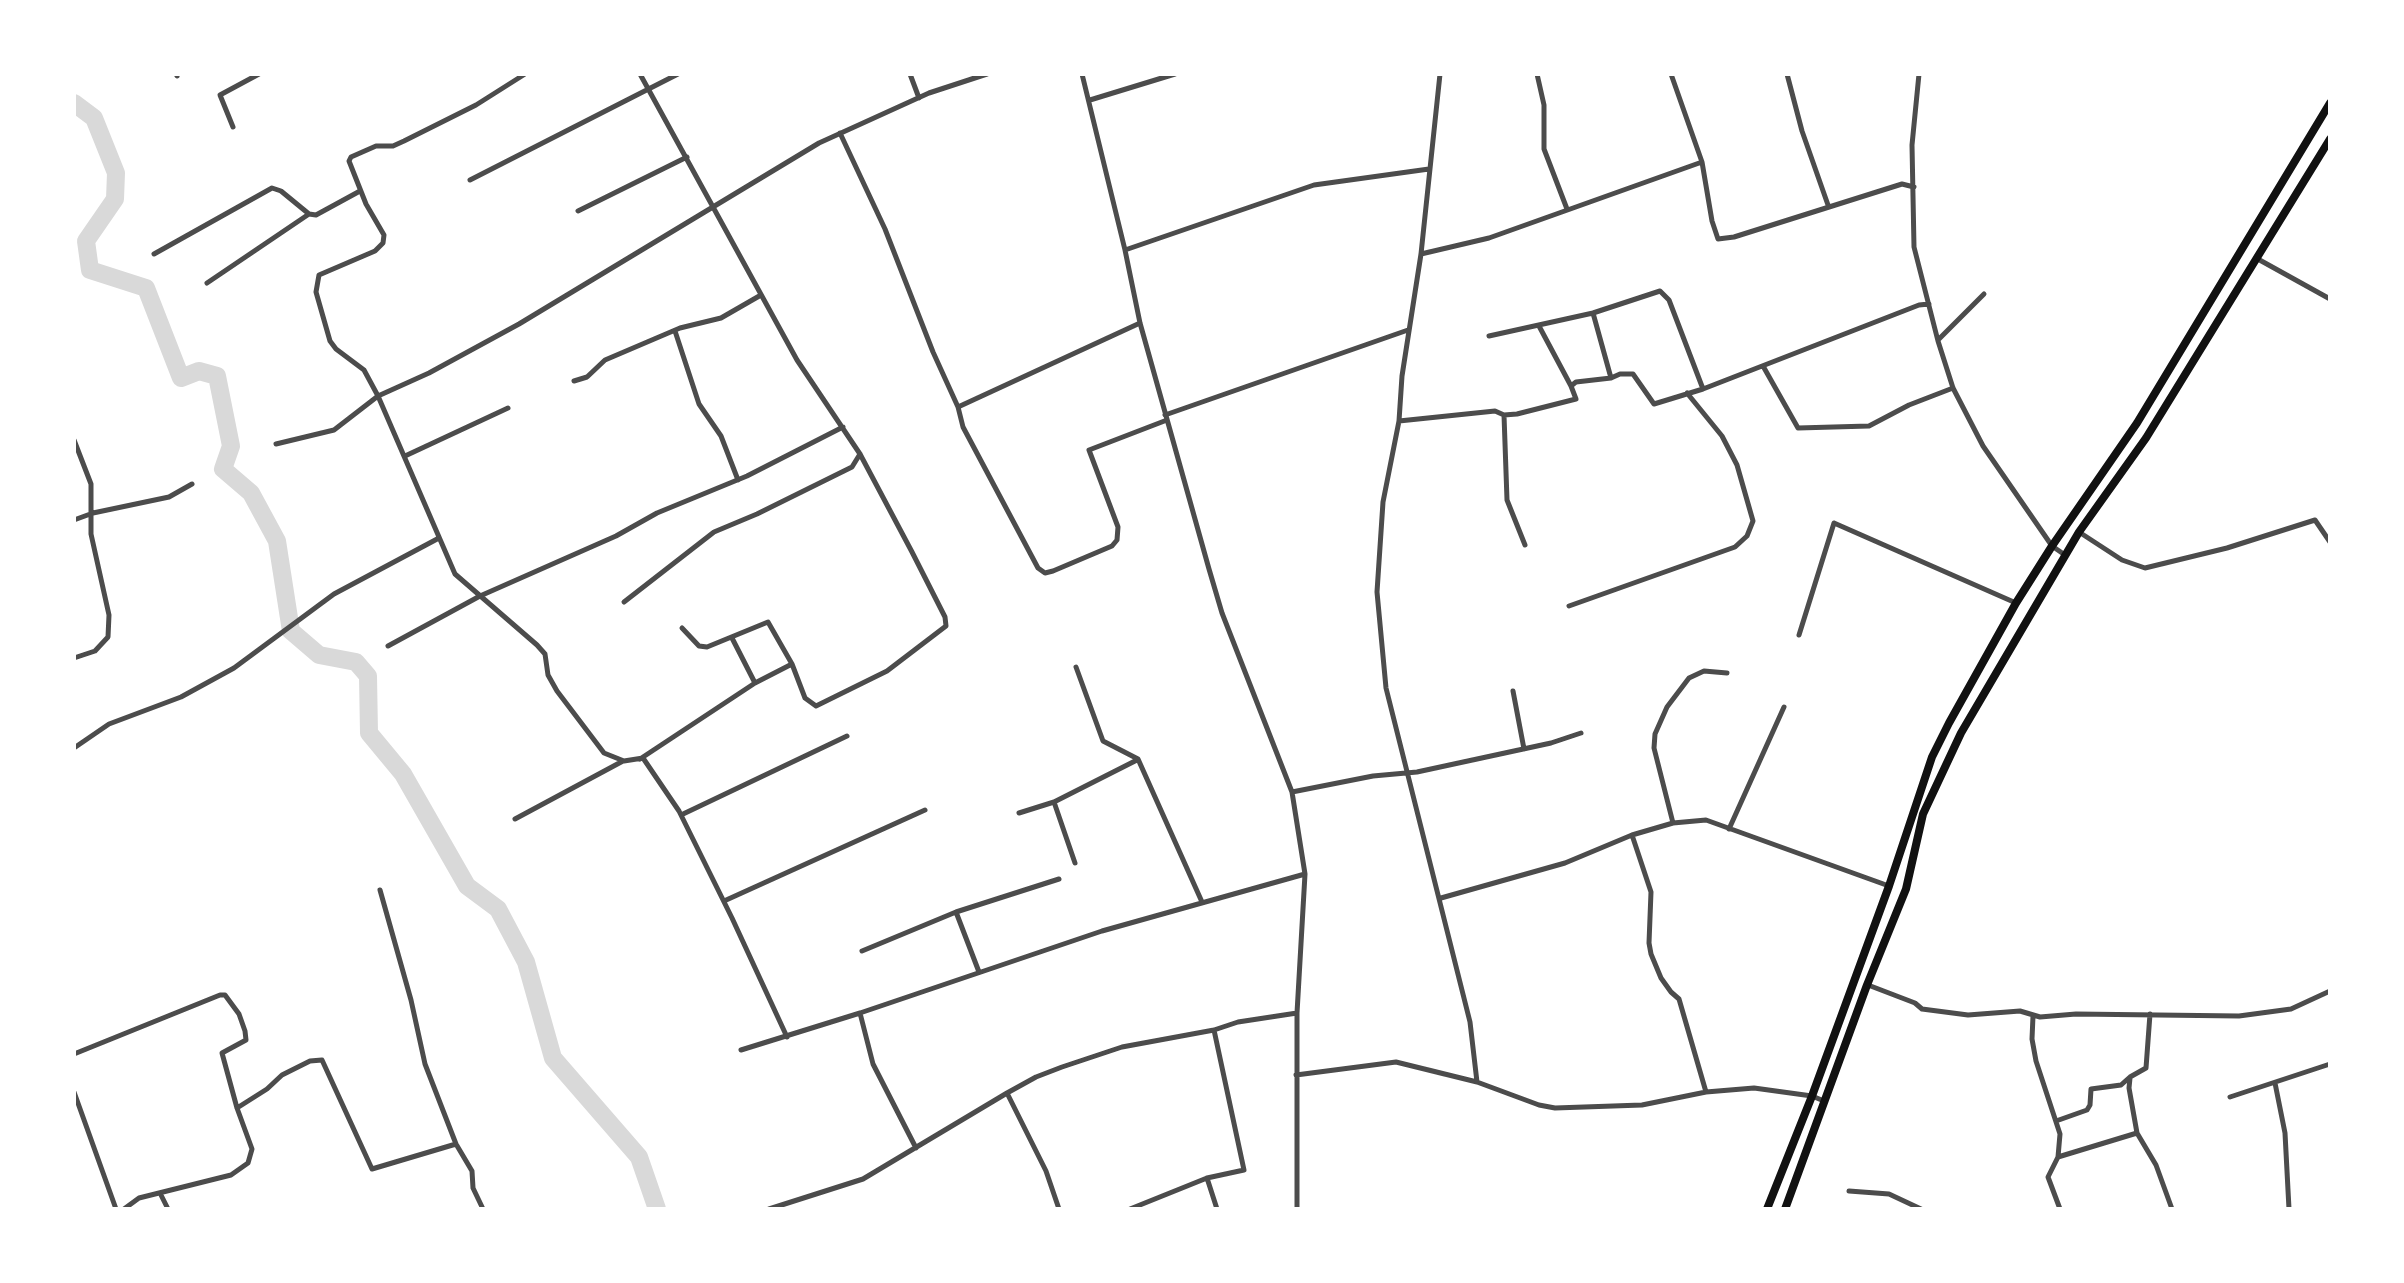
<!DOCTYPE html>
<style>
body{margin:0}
#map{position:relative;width:2404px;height:1283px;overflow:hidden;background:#fff;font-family:Bitter,serif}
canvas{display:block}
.frame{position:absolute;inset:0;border:76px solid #fff;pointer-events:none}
</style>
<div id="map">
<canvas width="2404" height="1283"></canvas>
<div class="frame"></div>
</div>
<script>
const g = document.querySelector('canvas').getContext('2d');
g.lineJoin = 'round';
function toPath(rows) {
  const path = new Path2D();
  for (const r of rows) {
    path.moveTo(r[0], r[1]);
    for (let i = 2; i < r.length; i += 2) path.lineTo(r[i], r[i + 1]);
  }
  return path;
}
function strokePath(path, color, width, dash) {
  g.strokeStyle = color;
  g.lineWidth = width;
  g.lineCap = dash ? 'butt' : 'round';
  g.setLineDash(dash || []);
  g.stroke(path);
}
strokePath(toPath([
 [74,103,94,118,116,173,115,199,86,241,90,270,146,288,181,378,199,371,217,376,231,446,223,469,251,493,277,541,291,631,319,655,356,662,368,676,369,733,403,774,467,886,498,909,526,962,553,1058,639,1157,657,1209]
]), '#d9d9d9', 18);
strokePath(toPath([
 [176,74,177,76],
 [525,74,476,105,404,141,393,146,376,146,351,157,349,161,366,204,384,235,383,243,375,251,319,275,316,292,330,341,336,349,364,370,378,396,455,574,537,645,545,654,548,675,557,691,604,753,624,761,643,758,679,811,732,918,787,1037],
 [640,74,797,360,860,454,912,552,945,617,946,626,887,671,816,706,805,698,792,664,768,622,707,647,699,646,682,628],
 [910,74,919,98],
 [1082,74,1125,250,1140,323,1209,569,1222,613,1292,792,1305,874,1297,1013,1297,1209],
 [1440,74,1421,254,1402,376,1399,421,1383,502,1377,592,1386,688,1470,1022,1477,1082],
 [1537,74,1544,105,1544,149,1567,209],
 [1671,74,1702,162,1712,221,1718,239,1734,237,1902,184,1914,187],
 [1787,74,1802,131,1828,205],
 [1919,74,1912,145,1914,247,1938,341,1953,388,1983,446,2052,546,2065,555],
 [1090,100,1175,74],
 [233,127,220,95,259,74],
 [840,133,885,229,933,352,958,407,963,427,1038,568,1045,573,1053,571,1112,546,1117,540,1118,527,1089,450,1167,420],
 [470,180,678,74],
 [578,211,687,157],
 [1125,250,1314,185,1429,169],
 [154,254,272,188,281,191,309,214,316,215,360,191],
 [1421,254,1489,238,1702,162],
 [2256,258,2330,299],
 [207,283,309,214],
 [1593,313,1611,378],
 [1539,326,1571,386],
 [675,331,699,404,721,436,738,480],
 [1489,336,1593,313,1660,291,1669,300,1703,389],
 [1938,340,1984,294],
 [1763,366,1798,428,1869,426,1909,405,1953,388],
 [574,381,587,377,605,360,680,328,721,318,761,295],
 [958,407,1140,323],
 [1165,415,1408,330],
 [1504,415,1507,500,1525,545],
 [1399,421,1495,411,1504,415,1517,414,1576,399,1571,386,1576,382,1611,378,1620,374,1633,374,1654,404,1703,389,1919,305,1929,304],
 [74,440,91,484,91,534,109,615,108,637,95,651,74,658],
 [276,444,334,430,378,396,429,373,519,324,819,143,929,93,987,74],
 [405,456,508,408],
 [74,520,93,513,169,497,192,484],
 [2079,532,2122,560,2145,568,2227,548,2315,520,2330,542],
 [624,602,714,532,757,514,852,467,860,454],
 [1569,606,1735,547,1747,536,1753,521,1737,465,1722,436,1687,393],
 [1799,635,1834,523,2016,603],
 [732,638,755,683],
 [388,646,480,596,616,536,657,513,747,476,843,427],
 [1076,667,1103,741,1138,759,1202,902],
 [1513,691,1524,749],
 [74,748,109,724,181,697,234,668,334,594,439,538],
 [640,759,755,683,792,664],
 [1292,792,1373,776,1417,772,1551,743,1581,733],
 [1019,813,1054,802],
 [681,815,847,736],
 [515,819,623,761],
 [1673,823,1654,748,1655,734,1667,707,1689,678,1704,671,1727,673],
 [1729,829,1784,707],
 [1632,835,1651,892,1649,943,1651,954,1661,978,1671,992,1679,999,1706,1092],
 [1075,863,1054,802,1137,760],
 [380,890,411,1000,425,1064,456,1144,472,1171,473,1188,483,1209],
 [1441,898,1565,863,1632,835,1673,823,1706,820,1889,886],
 [724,901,925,810],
 [956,912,979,972],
 [862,951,956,912,1059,879],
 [1868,985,1915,1003,1922,1009,1968,1015,2020,1011,2040,1017,2076,1014,2239,1016,2291,1009,2330,991],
 [860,1013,873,1064,916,1148],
 [2033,1016,2032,1039,2036,1061,2060,1134,2058,1157,2048,1177,2060,1209],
 [741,1050,860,1013,1102,931,1305,874],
 [74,1054,220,995,225,995,239,1014,245,1031,246,1040,222,1053,237,1108,252,1149,248,1163,231,1175,139,1198,124,1209],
 [1296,1075,1396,1062,1477,1082,1539,1105,1555,1108,1642,1105,1706,1092,1754,1088,1812,1096,1824,1101],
 [2130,1078,2129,1088,2137,1133,2156,1165,2172,1209],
 [2275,1083,2285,1133,2289,1209],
 [74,1092,116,1209],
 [1007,1093,1046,1171,1059,1209],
 [2230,1097,2330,1064],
 [237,1108,267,1089,282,1075,310,1061,322,1060,372,1169,456,1144],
 [2056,1121,2087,1110,2090,1105,2091,1089,2121,1085,2130,1077,2146,1068,2150,1014],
 [2058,1157,2137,1133],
 [1207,1178,1217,1209],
 [1849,1191,1889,1194,1921,1209],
 [160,1193,168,1209],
 [769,1209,863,1179,1007,1093,1036,1077,1062,1067,1122,1047,1214,1030,1238,1022,1297,1013],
 [1130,1209,1207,1178,1244,1170,1214,1030]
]), '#4c4c4c', 5);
strokePath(toPath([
 [1767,1209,1812,1096,1889,886,1932,757,1949,723,2016,603,2052,546,2137,423,2330,103],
 [1785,1209,1867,985,1906,889,1923,814,1961,733,2079,532,2146,438,2330,139]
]), '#111', 8);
</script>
